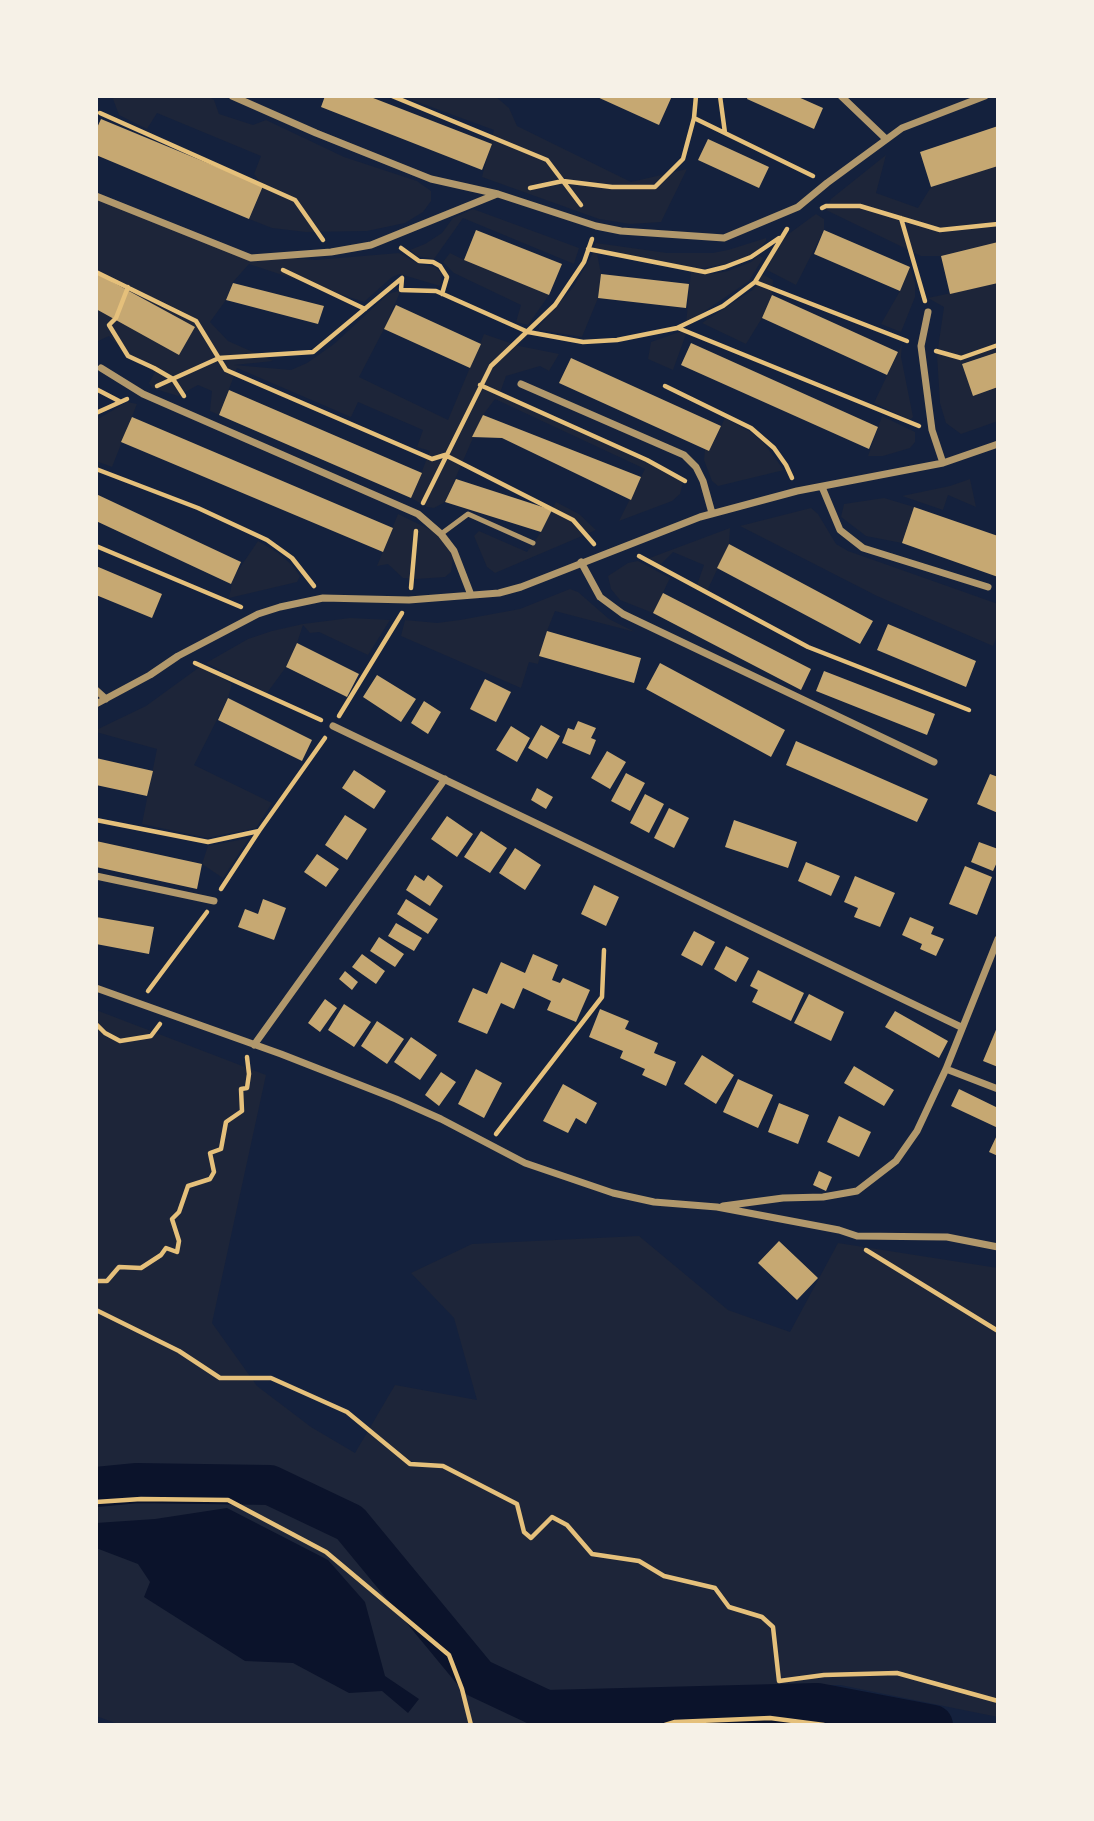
<!DOCTYPE html>
<style>
body{margin:0}
#map{position:relative;width:1094px;height:1821px;overflow:hidden;background:#14213d;font-family:Poppins,sans-serif}
canvas{display:block}
.frame{position:absolute;inset:0;border:98px solid #f6f1e7;pointer-events:none}
</style>
<div id="map">
<canvas width="1094" height="1821"></canvas>
<div class="frame"></div>
</div>
<script>
const g = document.querySelector('canvas').getContext('2d');
g.lineJoin = 'round';
function fill(path, color) {
  g.fillStyle = color;
  g.fill(path, 'evenodd');
}
function toPath(rows) {
  const path = new Path2D();
  for (const r of rows) {
    path.moveTo(r[0], r[1]);
    for (let i = 2; i < r.length; i += 2) path.lineTo(r[i], r[i + 1]);
  }
  return path;
}
function strokePath(path, color, width, dash) {
  g.strokeStyle = color;
  g.lineWidth = width;
  g.lineCap = dash ? 'butt' : 'round';
  g.setLineDash(dash || []);
  g.stroke(path);
}
fill(toPath([
 [115,96,208,96,214,100,219,114,253,125,266,120,344,157,417,181,431,191,431,201,423,212,405,223,367,231,306,232,272,228,249,219,263,186,254,174,261,156,157,113,147,129,119,115,113,99],
 [495,96,509,108,517,126,631,182,687,169,661,222,630,224,599,219,482,177,494,130,404,97],
 [886,155,876,193,918,208,931,187,998,166,998,242,941,256,921,256,826,210,831,199],
 [96,196,251,258,250,263,274,256,315,260,399,253,419,264,435,267,442,274,440,286,400,274,392,277,364,302,249,264,233,282,226,300,210,322,228,341,273,361,234,365,291,370,307,363,334,344,388,294,401,290,384,329,359,377,448,420,484,334,519,346,559,354,549,371,540,366,506,376,500,393,673,475,683,483,680,494,672,501,619,521,645,469,495,399,483,415,445,502,434,508,427,507,411,498,430,451,417,447,423,430,358,402,351,417,237,368,219,415,210,411,212,391,198,385,178,396,152,388,149,383,155,372,128,356,109,336,96,342],
 [473,209,579,248,574,264,463,218,434,259,417,256,410,250,425,244,442,233,453,218],
 [816,214,824,219,824,230,796,285,767,270,779,241],
 [766,238,766,241,760,248,747,257,730,263,699,269,593,248,596,243,667,253,713,253,728,250],
 [450,253,464,260,549,295,528,325,516,322,521,305,454,273,443,262],
 [593,253,597,253,601,274,598,298,582,337,539,330,539,326,574,286],
 [759,255,763,258,749,281,686,324,691,271,712,274,728,271,751,262],
 [910,267,915,283,915,297,901,332,881,324,900,291],
 [762,274,773,280,772,295,762,318,746,344,702,323,754,289],
 [998,283,998,352,962,365,973,396,998,387,998,421,961,434,946,423,940,403,937,355,944,307,928,298],
 [685,330,686,334,673,370,648,359,651,342],
 [902,344,901,357,913,417,910,420,874,403],
 [127,402,137,404,112,467,96,461,96,420],
 [882,416,915,432,915,442,910,448,883,456,868,456],
 [725,418,751,432,763,442,784,470,718,486,712,481,704,460,705,449,709,451],
 [970,479,976,507,948,495,943,510,902,496,950,486],
 [884,498,914,507,902,543,866,536,841,517,844,504],
 [556,502,579,514,596,530,495,573,487,567,474,536,479,531,527,552,541,532],
 [811,508,818,514,836,544,848,551,998,604,998,634,993,646,877,596,740,526],
 [398,514,435,532,446,544,453,558,451,572,445,577,416,579,403,578,388,564,377,566],
 [730,528,729,544,707,591,697,585,704,565,673,552,660,565,647,559],
 [258,541,278,553,292,565,300,576,297,582,229,598,233,578],
 [638,561,670,578,653,613,620,600,611,589,608,576,628,563],
 [570,589,578,592,609,619,635,632,555,611,547,631,538,664,529,662,521,688,401,636,405,620,437,623,460,620,520,609],
 [350,618,390,620,368,655,319,632,310,633,303,625,297,643,286,667,267,693,206,663,248,639,272,631,303,624],
 [201,666,232,684,228,698,194,765,272,803,256,828,207,838,142,824,157,749,96,732,96,730,146,706],
 [249,838,223,878,202,864,208,846],
 [96,1010,266,1075,212,1323,257,1386,311,1427,355,1453,395,1385,477,1400,454,1318,411,1273,472,1244,639,1236,728,1310,790,1332,838,1243,998,1268,998,1717,840,1685,744,1687,544,1701,482,1670,361,1523,271,1477,144,1474,96,1481],
 [138,1490,266,1498,346,1537,472,1685,525,1715,803,1714,874,1725,121,1725,96,1716,96,1494]
]), '#1d2539');
fill(toPath([
 [227,1508,328,1560,365,1602,385,1676,419,1699,408,1713,382,1691,349,1693,293,1663,245,1661,144,1597,150,1582,138,1564,96,1548,96,1523,155,1519]
]), '#0b132b');
strokePath(toPath([
 [96,1487,137,1483,270,1485,350,1523,478,1678,546,1710,817,1703,933,1725]
]), '#0b132b', 40);
fill(toPath([
 [325,96,368,96,492,144,482,170,321,107],
 [595,96,672,96,659,125],
 [748,96,796,96,823,108,814,129,747,99],
 [101,119,263,186,249,219,96,155,96,130],
 [998,126,998,166,931,187,920,152],
 [708,139,769,167,759,188,698,160],
 [476,230,562,264,549,295,464,260],
 [824,230,910,267,900,291,814,254],
 [998,242,998,283,950,294,941,256],
 [96,273,195,327,179,355,96,309],
 [601,274,689,284,686,308,598,298],
 [233,283,324,306,318,324,226,300],
 [772,295,898,352,887,375,762,318],
 [396,305,481,344,470,368,384,329],
 [691,343,878,427,869,449,681,365],
 [998,352,998,387,973,396,962,364],
 [571,358,721,426,709,451,559,383],
 [229,390,422,473,411,498,219,415],
 [483,415,641,477,631,500,502,438,472,437],
 [132,417,393,528,383,552,121,442],
 [456,479,552,510,541,532,445,502],
 [96,494,241,562,231,584,96,521],
 [914,507,998,536,998,577,902,543],
 [729,544,873,621,860,644,717,568],
 [96,566,162,594,152,618,96,595],
 [663,593,811,669,801,690,653,613],
 [888,624,976,661,966,687,877,650],
 [547,631,641,658,634,683,539,656],
 [297,643,359,674,347,697,286,667],
 [660,663,785,730,771,757,646,689],
 [824,671,935,714,927,735,816,691],
 [377,675,416,699,401,722,363,697],
 [485,679,511,692,496,722,470,709],
 [228,698,312,740,302,761,218,720],
 [424,701,441,712,428,734,411,723],
 [578,721,596,728,591,738,596,740,590,755,562,743,568,728,574,730],
 [541,725,560,736,547,759,528,748],
 [511,726,530,738,517,762,496,750],
 [796,741,928,799,917,822,786,765],
 [607,751,626,762,610,789,591,778],
 [96,758,153,771,147,796,96,785],
 [354,770,386,791,374,809,342,788],
 [626,773,645,783,630,811,611,801],
 [990,774,998,777,998,813,977,804],
 [537,788,553,797,546,809,531,800],
 [645,794,664,804,649,833,630,823],
 [669,808,689,818,674,848,654,838],
 [345,815,367,829,347,860,325,845],
 [447,816,473,834,457,857,431,839],
 [734,820,797,842,788,868,725,847],
 [481,831,507,848,490,873,464,857],
 [96,841,202,864,197,889,96,867],
 [979,842,998,849,998,860,993,871,971,862],
 [515,848,541,865,525,890,499,873],
 [317,854,339,869,326,887,304,872],
 [806,862,840,876,831,896,798,881],
 [965,866,992,877,977,915,949,904],
 [415,875,424,881,428,875,443,886,430,906,406,890],
 [855,876,895,893,880,927,854,917,858,908,844,902],
 [594,885,619,897,606,926,581,914],
 [263,899,286,908,274,940,238,927,245,909,258,914],
 [406,899,438,919,428,934,397,914],
 [96,917,154,927,149,954,96,944],
 [910,917,934,927,931,934,944,939,936,956,920,949,922,944,902,935],
 [396,923,422,938,414,951,388,936],
 [694,931,715,942,702,966,681,955],
 [379,937,404,954,395,967,370,951],
 [726,946,749,958,736,982,714,969],
 [362,954,385,971,376,984,352,967],
 [533,954,558,965,552,980,560,983,563,978,590,990,576,1022,547,1010,551,1001,523,988,514,1009,501,1003,487,1034,458,1022,473,988,487,994,501,962,525,973],
 [758,970,804,993,791,1021,752,1002,758,990,750,986],
 [345,971,358,982,352,990,339,979],
 [809,994,844,1012,831,1041,794,1023],
 [325,999,337,1008,320,1032,308,1023],
 [344,1004,371,1022,354,1047,328,1030],
 [600,1009,629,1021,625,1029,658,1043,654,1053,676,1062,666,1086,642,1075,645,1069,620,1058,623,1051,589,1037],
 [895,1011,948,1041,939,1058,885,1027],
 [377,1021,404,1039,387,1064,361,1046],
 [998,1025,998,1067,983,1061],
 [411,1037,437,1055,420,1080,394,1062],
 [702,1055,734,1075,716,1104,684,1084],
 [854,1066,894,1090,884,1106,844,1083],
 [476,1069,502,1083,484,1118,458,1104],
 [441,1072,456,1082,439,1106,425,1095],
 [738,1079,773,1095,758,1128,723,1112],
 [563,1084,597,1103,586,1124,576,1118,568,1133,543,1121],
 [959,1089,998,1108,998,1128,951,1106],
 [779,1103,809,1115,798,1144,768,1132],
 [839,1116,871,1132,859,1157,827,1142],
 [998,1133,998,1156,989,1152],
 [819,1171,832,1177,826,1191,813,1185],
 [779,1241,818,1278,797,1300,758,1263]
]), '#c6a872');
strokePath(toPath([
 [392,96,547,160,581,205],
 [720,96,725,133],
 [100,113,295,200,323,240],
 [694,118,813,176],
 [530,188,563,181,612,187,655,187,683,159,694,118,696,96],
 [822,208,826,206,860,206,940,230,998,224],
 [901,218,925,301],
 [401,248,419,261,433,262,440,266,447,277,442,294],
 [588,249,705,272,725,267,751,257,779,238],
 [283,270,365,309],
 [96,272,196,321,226,370,432,459,445,455,573,520,594,544],
 [755,282,907,341],
 [128,287,116,318,109,325,128,356,154,368,173,379,184,396],
 [678,328,919,426],
 [936,351,961,358,998,345],
 [480,385,647,460,685,481],
 [157,386,219,358,313,352,402,278,401,290,436,291,528,332,583,342,617,340,677,328,723,306,755,282,787,229],
 [665,386,751,428,774,448,786,465,792,478],
 [96,389,119,401],
 [96,413,127,399],
 [96,469,198,508,267,540,292,558,314,586],
 [423,503,491,366,555,305,584,262,592,239],
 [96,546,241,607],
 [639,556,808,647,969,710],
 [411,588,416,531],
 [195,663,321,720],
 [339,716,402,613],
 [96,820,208,842,259,831],
 [221,889,259,831,325,738],
 [148,991,207,912],
 [96,1024,105,1033,120,1041,151,1036,160,1024],
 [496,1134,602,997,604,950],
 [866,1250,998,1331],
 [96,1281,107,1281,119,1267,141,1268,161,1255,166,1248,177,1252,179,1241,172,1219,179,1212,188,1186,210,1179,214,1172,210,1153,221,1149,226,1122,242,1111,241,1089,247,1088,249,1074,247,1057],
 [96,1310,179,1351,220,1378,271,1378,347,1412,410,1464,443,1466,517,1504,524,1532,531,1538,552,1517,567,1525,592,1554,639,1561,664,1576,715,1588,729,1607,762,1617,773,1627,779,1681,824,1675,897,1673,998,1701],
 [96,1502,141,1499,228,1500,326,1552,449,1655,462,1689,471,1725],
 [665,1725,675,1722,770,1718,824,1725]
]), '#e5c07b', 4.5);
strokePath(toPath([
 [441,534,468,514,533,543]
]), '#b1986c', 5);
strokePath(toPath([
 [232,96,316,133,431,179,498,194,596,226,621,231,724,238,798,207,827,183,902,128,985,96],
 [841,96,886,139],
 [96,196,251,258,331,252,371,245,497,194],
 [928,312,921,346,932,430,943,463],
 [101,368,143,394,418,514,441,534,454,551,471,595],
 [521,384,684,455,696,467,703,481,712,513],
 [822,487,840,530,863,548,988,587],
 [581,562,600,597,623,614,934,762],
 [96,690,106,699],
 [96,704,150,675,178,656,258,614,280,607,323,598,409,600,499,593,521,587,700,517,797,491,943,463,998,444],
 [333,726,961,1027],
 [96,876,214,901],
 [96,988,281,1054,396,1099,441,1119,525,1163,613,1193,654,1202,717,1207,839,1230,857,1236,947,1237,998,1247],
 [254,1045,445,779],
 [946,1069,998,1089],
 [723,1206,783,1198,823,1197,857,1191,896,1161,917,1131,946,1069,998,939]
]), '#b1986c', 7);
</script>
